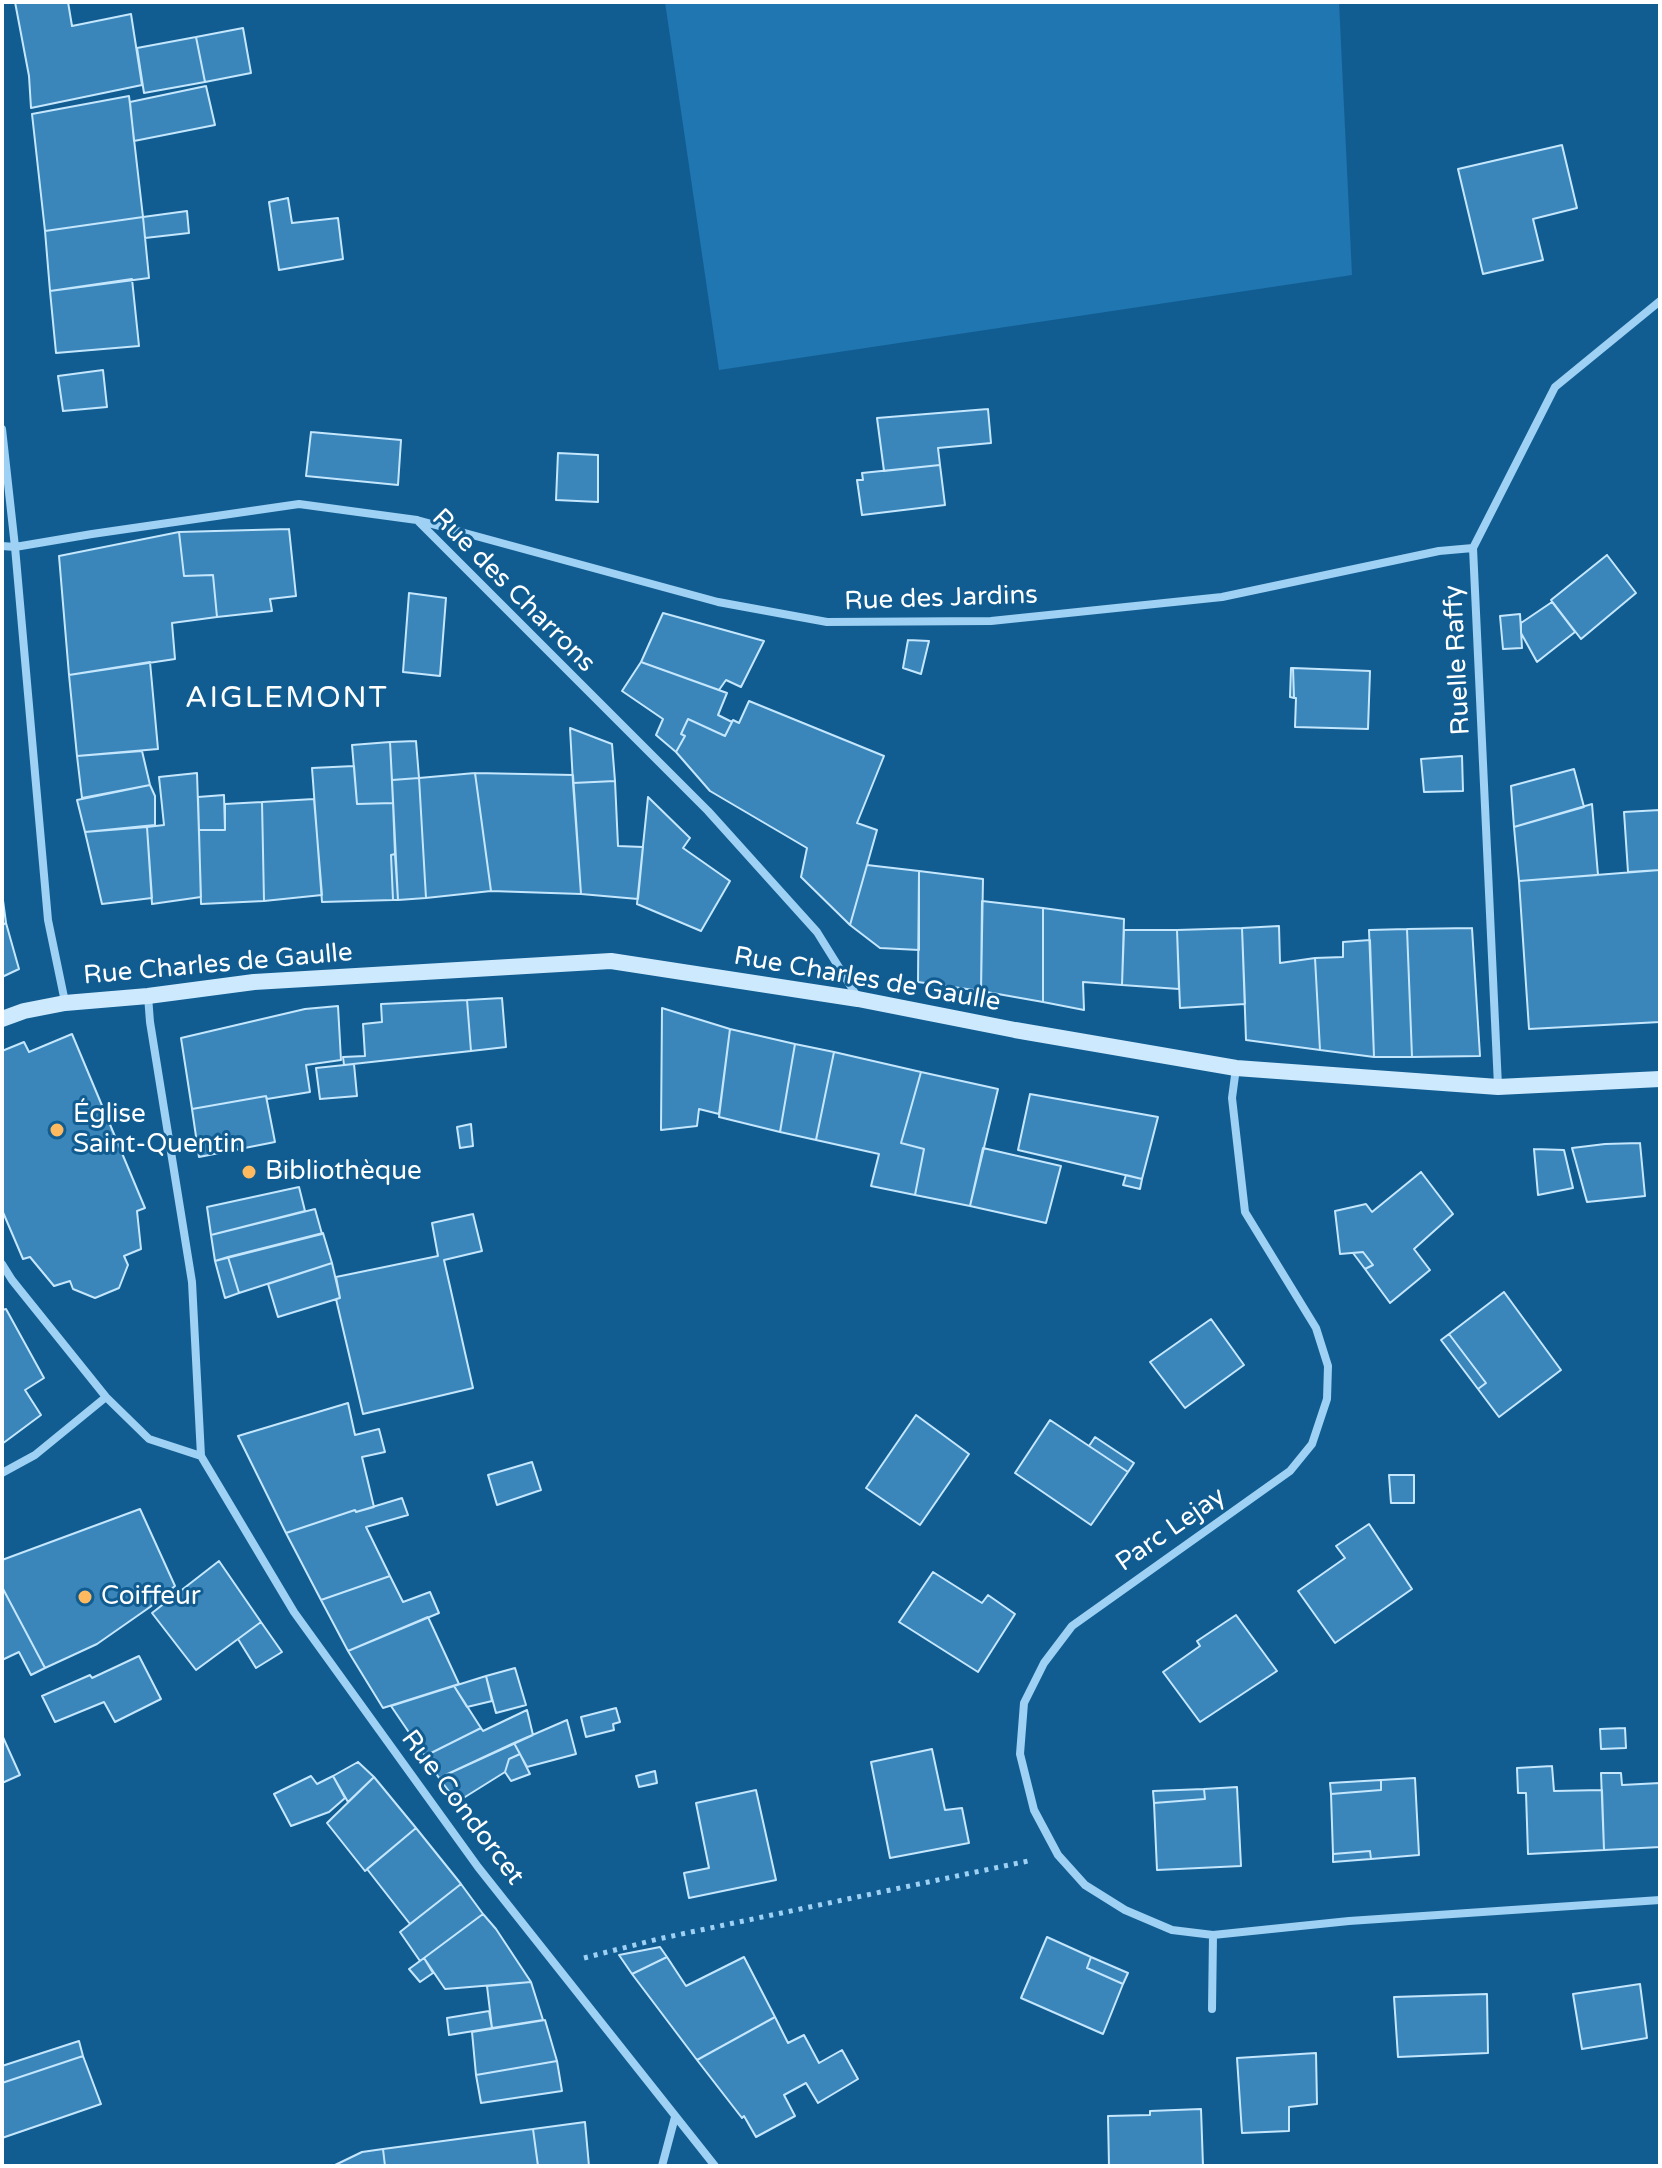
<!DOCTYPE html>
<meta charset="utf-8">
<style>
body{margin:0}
#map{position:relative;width:1662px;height:2168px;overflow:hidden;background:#115d92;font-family:"Varela Round",sans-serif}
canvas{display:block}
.frame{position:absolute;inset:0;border:4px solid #fff;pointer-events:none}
</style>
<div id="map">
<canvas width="1662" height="2168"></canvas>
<div class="frame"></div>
</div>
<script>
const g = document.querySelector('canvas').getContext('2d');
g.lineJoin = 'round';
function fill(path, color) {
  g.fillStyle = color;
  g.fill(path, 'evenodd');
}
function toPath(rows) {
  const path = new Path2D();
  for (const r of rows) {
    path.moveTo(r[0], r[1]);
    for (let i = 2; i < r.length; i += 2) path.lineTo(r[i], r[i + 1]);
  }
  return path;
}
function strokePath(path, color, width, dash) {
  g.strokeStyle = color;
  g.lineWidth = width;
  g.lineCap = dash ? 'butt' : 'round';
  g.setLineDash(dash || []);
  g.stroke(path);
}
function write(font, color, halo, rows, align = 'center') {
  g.font = font + ' "Varela Round",sans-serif';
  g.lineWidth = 6;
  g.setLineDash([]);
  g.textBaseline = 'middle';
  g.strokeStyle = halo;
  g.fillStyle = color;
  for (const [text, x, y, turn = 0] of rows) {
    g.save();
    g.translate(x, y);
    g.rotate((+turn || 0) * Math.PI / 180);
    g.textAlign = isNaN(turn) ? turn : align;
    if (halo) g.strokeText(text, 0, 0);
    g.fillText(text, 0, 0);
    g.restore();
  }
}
fill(toPath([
 [665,2,1339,2,1352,275,719,370]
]), '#2076b0');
const building = toPath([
 [15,2,68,2,72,26,131,14,142,85,31,108,29,76,15,2],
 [243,28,251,73,205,82,196,37,243,28],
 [196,37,205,82,144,93,137,48,196,37],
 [206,86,215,125,134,141,130,102,206,86],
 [129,96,143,217,45,231,32,114,129,96],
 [1562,145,1577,208,1533,219,1543,260,1483,274,1458,169,1562,145],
 [288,198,292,223,338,218,343,259,279,270,269,202,288,198],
 [187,211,189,233,145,238,143,217,187,211],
 [143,217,149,278,50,291,45,231,143,217],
 [132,279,139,346,56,353,50,291,132,279],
 [103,370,107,407,63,411,58,376,103,370],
 [988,409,991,443,938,448,940,465,884,471,877,418,988,409],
 [311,432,401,440,398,485,306,476,311,432],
 [558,453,598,455,598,502,556,500,558,453],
 [940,465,945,505,862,515,857,480,863,480,862,473,940,465],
 [289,529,296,596,270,599,272,611,217,617,213,575,184,576,179,532,289,529],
 [179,532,184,576,213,575,217,617,172,623,175,659,69,675,59,556,179,532],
 [1607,555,1636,593,1581,639,1551,600,1607,555],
 [409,593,446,598,440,676,403,672,409,593],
 [1552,602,1575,632,1537,662,1521,633,1521,623,1552,602],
 [663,613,764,641,741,687,726,680,719,690,641,662,663,613],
 [1520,614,1522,648,1503,649,1500,616,1520,614],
 [908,640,929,641,921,674,903,668,908,640],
 [150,662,158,749,77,756,69,675,150,662],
 [641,662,727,693,718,715,732,722,725,736,688,719,681,734,685,736,676,752,656,735,663,719,622,691,641,662],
 [1291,668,1293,668,1294,698,1290,697,1291,668],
 [1293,668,1370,671,1368,729,1295,727,1296,698,1294,698,1293,668],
 [749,701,884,756,857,823,877,830,850,925,801,877,807,848,710,791,676,752,685,736,681,734,688,719,725,736,733,720,739,723,749,701],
 [570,728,612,744,615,781,573,783,570,728],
 [416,741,419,778,392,780,390,742,416,741],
 [390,742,393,803,357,804,352,745,390,742],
 [142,751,150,785,82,798,77,756,142,751],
 [1462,756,1463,791,1424,792,1421,759,1462,756],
 [354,766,357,804,393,803,395,854,391,855,393,900,322,902,312,768,354,766],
 [1574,769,1584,807,1514,827,1511,786,1574,769],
 [197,773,201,897,152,904,147,827,164,825,159,777,197,773],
 [475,773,491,891,426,898,419,778,475,773],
 [475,773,573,775,581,894,491,891,475,773],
 [419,778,426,898,398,900,392,780,419,778],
 [615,781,618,846,643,847,638,899,581,894,573,783,615,781],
 [150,785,155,796,155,825,85,832,77,800,150,785],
 [224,795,225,830,199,830,198,797,224,795],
 [648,797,690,838,683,848,730,881,701,931,637,904,648,797],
 [314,799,322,895,264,901,262,802,314,799],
 [262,802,264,901,201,904,199,830,225,830,225,804,262,802],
 [1592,804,1598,875,1519,881,1514,827,1592,804],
 [1660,810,1660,870,1628,872,1624,812,1660,810],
 [147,827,152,898,102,904,85,832,147,827],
 [395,854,398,900,393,900,391,855,395,854],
 [867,865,919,871,919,950,880,948,850,925,867,865],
 [1660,870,1660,1022,1529,1029,1519,881,1660,870],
 [919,871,983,879,981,991,918,982,919,871],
 [2,893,6,923,2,925,2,893],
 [982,901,1043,908,1043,1002,981,991,982,901],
 [1043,908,1124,919,1122,985,1083,982,1084,1010,1043,1002,1043,908],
 [6,923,19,969,2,977,2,925,6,923],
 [1279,926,1280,963,1315,958,1320,1050,1246,1040,1242,928,1279,926],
 [1242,928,1245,1004,1180,1008,1177,930,1242,928],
 [1472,928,1480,1056,1412,1057,1407,929,1472,928],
 [1407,929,1412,1057,1374,1057,1369,930,1407,929],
 [1124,930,1177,930,1179,989,1122,985,1124,930],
 [1370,940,1374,1057,1320,1050,1315,958,1343,957,1343,942,1370,940],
 [502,998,506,1047,471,1051,467,1000,502,998],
 [467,1000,471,1051,344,1065,343,1057,365,1056,363,1024,382,1022,381,1004,467,1000],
 [338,1006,341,1060,306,1065,310,1092,267,1099,266,1096,192,1109,181,1038,305,1009,338,1006],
 [662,1008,730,1029,719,1114,699,1109,697,1126,661,1130,662,1008],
 [730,1029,795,1044,780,1132,719,1117,730,1029],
 [72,1034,145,1208,137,1211,141,1249,124,1256,128,1265,119,1288,95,1298,73,1289,70,1281,54,1286,30,1257,23,1259,2,1210,2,1051,24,1042,29,1052,72,1034],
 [795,1044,834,1052,816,1140,780,1132,795,1044],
 [834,1052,921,1072,901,1143,924,1149,915,1195,871,1186,879,1154,816,1140,834,1052],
 [354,1064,357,1096,320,1099,316,1068,354,1064],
 [921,1072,998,1089,970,1206,915,1195,924,1149,901,1143,921,1072],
 [1030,1094,1158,1117,1142,1179,1018,1150,1030,1094],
 [266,1096,275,1142,199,1157,192,1109,266,1096],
 [471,1124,473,1146,460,1148,457,1127,471,1124],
 [1640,1143,1645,1196,1587,1202,1572,1148,1605,1144,1640,1143],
 [983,1148,1061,1166,1046,1223,970,1206,983,1148],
 [1534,1149,1564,1150,1573,1188,1538,1195,1534,1149],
 [1421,1172,1453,1214,1414,1249,1430,1270,1390,1303,1365,1269,1373,1265,1363,1252,1340,1254,1335,1211,1366,1204,1372,1212,1421,1172],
 [1126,1175,1142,1179,1140,1189,1123,1185,1126,1175],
 [299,1187,305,1211,211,1235,207,1207,299,1187],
 [315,1209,322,1234,215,1261,211,1235,315,1209],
 [473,1214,482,1251,444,1260,473,1388,363,1414,336,1299,340,1298,336,1277,438,1256,432,1223,473,1214],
 [323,1233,332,1263,239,1293,228,1257,323,1233],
 [1363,1252,1373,1265,1365,1269,1353,1253,1363,1252],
 [228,1257,239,1293,225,1298,215,1261,228,1257],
 [332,1263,340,1298,278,1317,268,1284,332,1263],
 [1504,1292,1561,1370,1499,1417,1478,1389,1486,1383,1449,1334,1504,1292],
 [6,1309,44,1378,25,1390,41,1415,2,1444,2,1310,6,1309],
 [1211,1319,1244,1365,1185,1408,1150,1362,1211,1319],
 [1449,1334,1486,1383,1478,1389,1441,1340,1449,1334],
 [348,1403,355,1435,379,1429,385,1452,362,1457,374,1507,356,1512,355,1510,286,1533,238,1436,348,1403],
 [916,1415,969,1454,920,1525,866,1488,916,1415],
 [1050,1420,1128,1472,1091,1525,1015,1473,1050,1420],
 [1095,1437,1134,1463,1128,1472,1089,1446,1095,1437],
 [532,1462,541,1490,497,1505,488,1475,532,1462],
 [1389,1475,1414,1475,1414,1503,1391,1503,1389,1475],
 [402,1498,408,1515,366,1527,390,1576,321,1600,286,1533,355,1510,356,1512,402,1498],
 [140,1509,175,1586,150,1607,97,1644,45,1668,2,1587,2,1560,140,1509],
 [1369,1524,1412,1589,1335,1643,1298,1591,1345,1558,1336,1546,1369,1524],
 [219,1561,261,1622,196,1670,152,1613,219,1561],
 [933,1572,982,1603,988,1595,1015,1614,978,1672,899,1622,933,1572],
 [390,1576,403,1602,430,1592,439,1613,348,1651,321,1600,390,1576],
 [2,1587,45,1668,31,1675,19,1652,2,1660,2,1587],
 [1236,1615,1277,1671,1200,1722,1163,1672,1200,1646,1197,1641,1236,1615],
 [428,1617,459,1684,383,1708,348,1651,428,1617],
 [261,1622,282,1652,256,1668,238,1639,261,1622],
 [139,1656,161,1699,115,1722,104,1702,55,1722,42,1696,90,1675,92,1678,139,1656],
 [515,1668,526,1705,496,1713,486,1676,515,1668],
 [486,1676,492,1701,467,1707,454,1686,486,1676],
 [454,1686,481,1728,425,1756,391,1706,454,1686],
 [616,1708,620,1722,613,1724,614,1730,586,1737,581,1717,616,1708],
 [527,1710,533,1735,439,1778,425,1756,481,1728,483,1731,527,1710],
 [567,1720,576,1754,527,1767,514,1743,567,1720],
 [1625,1728,1626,1748,1601,1749,1600,1729,1625,1728],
 [2,1735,20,1775,2,1783,2,1735],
 [514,1743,520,1754,509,1759,505,1772,457,1802,439,1778,514,1743],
 [932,1749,945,1810,962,1808,969,1843,890,1858,871,1762,932,1749],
 [520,1754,530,1774,511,1781,505,1772,509,1759,520,1754],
 [358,1762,374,1777,348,1802,333,1776,358,1762],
 [1552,1766,1554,1791,1602,1790,1604,1850,1528,1854,1526,1793,1518,1793,1517,1768,1552,1766],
 [655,1771,657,1783,639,1787,636,1776,655,1771],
 [1601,1773,1621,1773,1622,1785,1660,1783,1660,1847,1604,1850,1601,1773],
 [311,1776,317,1784,333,1776,345,1798,329,1812,291,1826,274,1794,311,1776],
 [374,1777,416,1828,365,1871,327,1823,374,1777],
 [1415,1778,1419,1855,1371,1859,1370,1851,1333,1854,1331,1794,1381,1790,1381,1780,1415,1778],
 [1381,1780,1381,1790,1331,1794,1330,1783,1381,1780],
 [1237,1787,1241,1866,1157,1870,1154,1803,1205,1799,1204,1789,1237,1787],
 [1204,1789,1205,1799,1154,1803,1153,1791,1204,1789],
 [756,1790,776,1880,689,1898,684,1873,709,1868,696,1803,756,1790],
 [416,1828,461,1884,410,1924,367,1869,416,1828],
 [1370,1851,1371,1859,1333,1862,1333,1854,1370,1851],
 [461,1884,483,1914,420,1961,400,1932,461,1884],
 [483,1914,496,1929,531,1982,445,1989,424,1958,483,1914],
 [1047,1937,1091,1957,1087,1968,1123,1984,1103,2034,1021,1998,1047,1937],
 [660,1947,667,1957,632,1974,619,1955,660,1947],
 [667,1957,686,1986,744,1957,775,2017,697,2060,632,1974,667,1957],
 [1091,1957,1128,1973,1123,1984,1087,1968,1091,1957],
 [424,1958,433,1973,420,1982,409,1969,424,1958],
 [531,1982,543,2020,492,2028,487,1986,531,1982],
 [1640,1984,1647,2038,1582,2049,1573,1994,1640,1984],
 [1487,1994,1488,2053,1398,2057,1394,1997,1487,1994],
 [489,2011,492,2028,449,2035,447,2018,489,2011],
 [775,2017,788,2043,804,2035,819,2063,842,2050,858,2079,818,2103,806,2083,784,2095,795,2116,756,2137,744,2116,742,2118,697,2060,775,2017],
 [545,2020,557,2061,476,2075,472,2032,545,2020],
 [79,2041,83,2056,2,2083,2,2066,79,2041],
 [1316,2053,1317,2104,1289,2107,1289,2131,1242,2133,1237,2058,1316,2053],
 [83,2056,101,2104,2,2138,2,2083,83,2056],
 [557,2061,562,2091,481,2103,476,2075,557,2061],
 [1201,2109,1203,2166,1109,2166,1108,2116,1150,2115,1150,2111,1201,2109],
 [585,2122,589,2166,538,2166,533,2129,585,2122],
 [533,2129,538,2166,385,2166,383,2149,533,2129],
 [383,2149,385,2166,333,2166,362,2152,383,2149]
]);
fill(building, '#3a86bb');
strokePath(building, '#c5e7fd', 2);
strokePath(toPath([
 [584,1958,658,1939,1028,1861]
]), '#9ed1f3', 5, [4, 6]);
strokePath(toPath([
 [2,429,15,547,48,920,65,1002],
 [417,520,718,602,827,622,991,621,1222,597,1439,551,1473,548],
 [2,546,15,547,92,534,299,504,417,520,708,811,817,932,858,998],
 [148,996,150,1022,192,1282,201,1456,294,1612,478,1867,715,2166],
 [1236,1068,1232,1098,1245,1212,1316,1328,1328,1366,1327,1399,1312,1444,1290,1471,1072,1626,1044,1663,1024,1703,1020,1754,1034,1810,1058,1855,1085,1885,1125,1910,1172,1930,1213,1935,1349,1921,1660,1900],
 [1498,1086,1473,548,1555,387,1660,301],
 [2,1264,12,1280,106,1397,149,1439,201,1456],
 [2,1473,35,1455,106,1397],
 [1212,2009,1213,1935],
 [662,2166,675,2117]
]), '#9ed1f3', 8);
strokePath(toPath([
 [2,1019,24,1011,65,1003,148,996,254,982,611,961,858,999,1015,1030,1236,1068,1498,1087,1660,1079]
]), '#cde9fd', 16);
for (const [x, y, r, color] of [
 [57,1130,8,"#ffba60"],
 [249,1172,8,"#ffba60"],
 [85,1597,8,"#ffba60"]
]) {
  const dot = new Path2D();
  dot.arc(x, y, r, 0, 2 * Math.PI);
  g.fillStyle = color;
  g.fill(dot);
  strokePath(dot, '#115d92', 3);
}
write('26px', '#fff', '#115d92', [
 ["Rue des Charrons",513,591,45],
 ["Rue des Jardins",941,599,-2],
 ["Ruelle Raffy",1458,660,-93],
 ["Rue Charles de Gaulle",218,965,-5],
 ["Rue Charles de Gaulle",867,980,10],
 ["Parc Lejay",1171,1530,-35],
 ["Rue Condorcet",462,1808,53]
]);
write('26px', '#fff', '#115d92', [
 ["Église",73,1115],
 ["Saint-Quentin",73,1145],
 ["Bibliothèque",265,1172],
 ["Coiffeur",101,1597]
], 'left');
g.letterSpacing = '2px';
write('30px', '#fff', '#115d92', [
 ["AIGLEMONT",287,699]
]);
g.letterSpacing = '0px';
</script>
